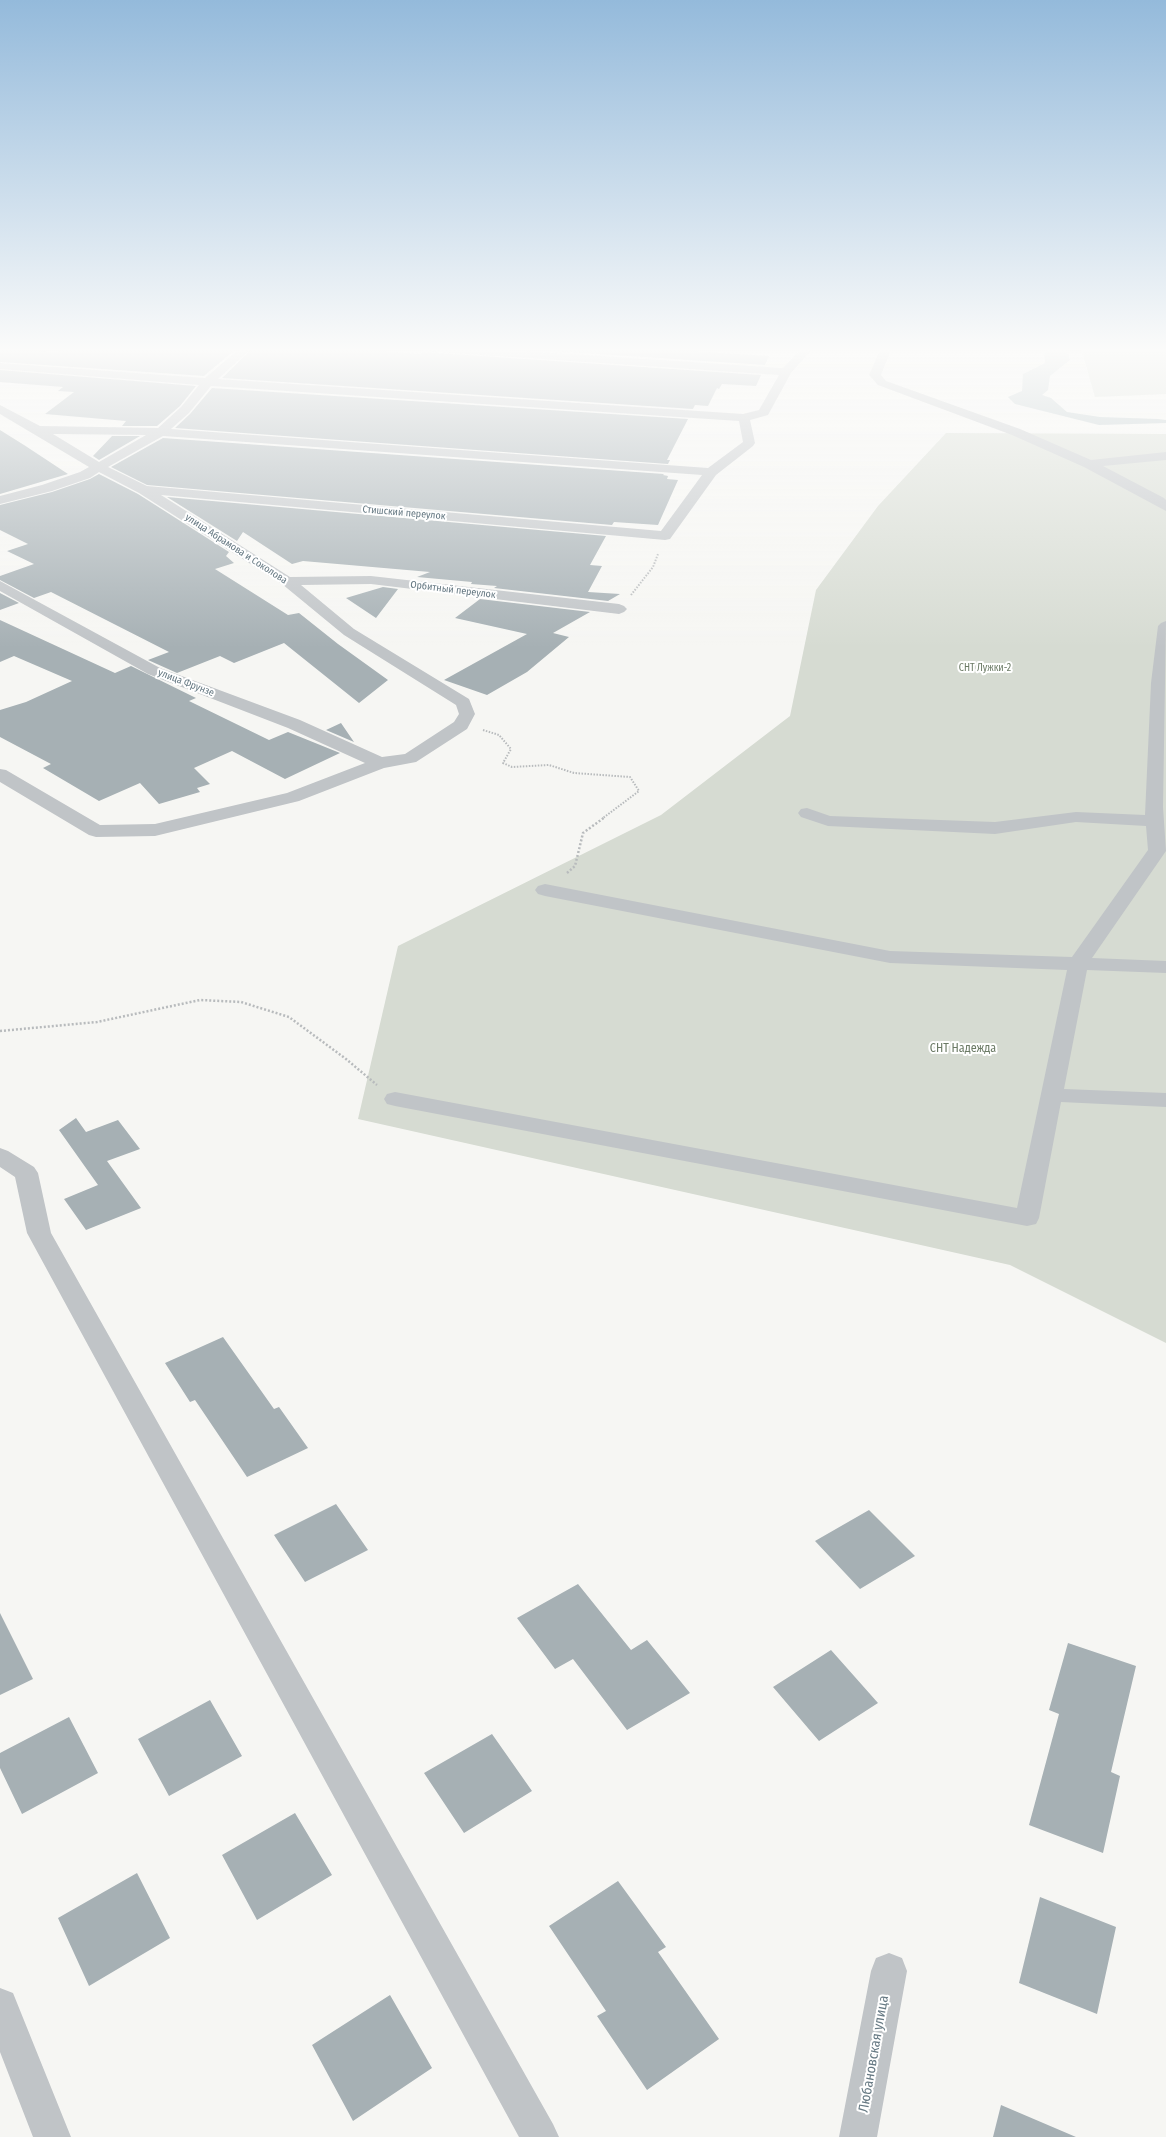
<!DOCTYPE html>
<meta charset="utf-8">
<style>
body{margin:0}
canvas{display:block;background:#f6f6f3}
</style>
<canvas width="1166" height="2137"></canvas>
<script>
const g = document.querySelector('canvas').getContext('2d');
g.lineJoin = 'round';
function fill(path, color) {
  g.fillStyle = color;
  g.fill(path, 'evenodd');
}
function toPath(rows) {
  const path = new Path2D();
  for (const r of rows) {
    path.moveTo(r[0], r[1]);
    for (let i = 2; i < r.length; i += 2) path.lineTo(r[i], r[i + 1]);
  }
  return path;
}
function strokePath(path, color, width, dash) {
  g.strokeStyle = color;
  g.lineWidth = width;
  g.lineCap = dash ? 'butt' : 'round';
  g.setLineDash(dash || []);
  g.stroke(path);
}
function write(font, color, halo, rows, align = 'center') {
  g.font = font + ' "Fira Sans Condensed",sans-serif';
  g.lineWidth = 4;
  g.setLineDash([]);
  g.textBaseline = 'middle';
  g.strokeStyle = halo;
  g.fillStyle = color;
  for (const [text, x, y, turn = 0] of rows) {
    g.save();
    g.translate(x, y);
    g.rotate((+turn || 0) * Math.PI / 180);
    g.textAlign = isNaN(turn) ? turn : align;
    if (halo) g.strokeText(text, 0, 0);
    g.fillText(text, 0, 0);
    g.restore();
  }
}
fill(toPath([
 [1081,348,1166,348,1166,394,1095,397],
 [946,433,1166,434,1166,1343,1010,1265,358,1119,398,946,661,815,790,716,816,590,878,506]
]), '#d6dbd2');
fill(toPath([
 [1044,348,1066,348,1070,360,1050,376,1048,390,1042,395,1051,398,1067,412,1100,417,1158,419,1166,420,1166,423,1099,425,1015,404,1008,397,1022,391,1023,374,1045,363]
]), '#b6c4c7');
fill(toPath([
 [63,348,237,348,204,376,0,362,0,349,58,352],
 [253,348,342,348,421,354,422,352,761,375,756,386,722,384,719,389,717,388,708,406,695,405,693,409,222,378],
 [507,348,646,348,769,356,765,365],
 [0,370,196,386,180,406,157,426,122,426,126,421,45,414,74,392,58,391,63,387,0,382],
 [212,388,688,419,667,460,670,460,668,464,175,428,190,414],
 [0,430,24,445,68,474,0,494],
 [112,436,140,436,99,460,93,456],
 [163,438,664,474,663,475,668,476,667,479,678,480,658,525,614,522,612,525,147,485,111,467],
 [99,474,138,494,229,552,226,556,234,563,215,569,288,615,299,613,338,644,388,680,359,703,284,643,234,663,220,656,177,673,148,660,169,652,51,592,34,598,0,580,0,576,34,564,7,551,28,544,0,530,0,505,52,492,90,479],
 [167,497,606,536,590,565,602,566,588,592,620,594,608,601,494,588,497,586,471,584,472,582,417,577,430,572,303,561,292,564,243,532,237,541],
 [383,587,398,589,376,618,346,598],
 [0,593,19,603,0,610],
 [480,599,590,612,553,633,569,637,527,672,487,695,444,680,527,634,455,618],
 [0,620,115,673,131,666,196,698,189,701,269,740,288,732,340,753,285,779,232,751,194,768,210,784,197,788,200,792,159,804,140,783,99,801,43,768,51,764,0,737,0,710,26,702,72,681,14,656,0,662],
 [341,723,354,742,326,730],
 [76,1118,86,1132,118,1120,140,1149,107,1161,141,1208,86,1230,64,1199,98,1185,59,1130],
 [223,1337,274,1409,279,1407,308,1448,247,1477,195,1400,190,1402,165,1363],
 [336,1504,368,1550,305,1582,274,1535],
 [869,1510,915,1556,860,1589,815,1541],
 [578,1584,631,1650,647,1640,690,1693,627,1730,573,1659,555,1669,517,1618],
 [0,1613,33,1679,0,1695],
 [1068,1643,1136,1666,1111,1772,1120,1776,1103,1853,1029,1825,1059,1714,1049,1710],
 [831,1650,878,1703,819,1741,773,1687],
 [210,1700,242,1756,169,1796,138,1739],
 [69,1717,98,1773,22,1814,0,1768,0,1753],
 [492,1734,532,1791,464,1833,424,1773],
 [295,1813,332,1875,257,1920,222,1855],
 [137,1873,170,1938,89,1986,58,1918],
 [618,1881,666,1947,658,1952,719,2039,647,2090,597,2016,606,2011,549,1926],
 [1040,1897,1116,1927,1097,2014,1019,1983],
 [390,1995,432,2068,353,2121,312,2045],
 [1001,2105,1076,2137,993,2137]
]), '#a6b0b4');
strokePath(toPath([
 [631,595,653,567,658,554],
 [483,730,499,735,511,749,503,763,512,767,549,765,574,773,630,777,639,791,603,818]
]), '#b8bbbd', 2, [1.5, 1.5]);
strokePath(toPath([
 [567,873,575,866,583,833,605,817],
 [0,1031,97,1022,200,1000,241,1002,289,1017,346,1059,377,1085]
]), '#b8bbbd', 2.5, [2, 2]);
fill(toPath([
 [240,348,252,348,218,379,743,414,759,410,779,375,423,351,418,348,479,348,783,368,802,348,813,348,791,373,768,415,750,420,755,443,753,446,716,475,670,539,665,540,161,495,290,577,371,576,619,604,624,606,627,609,624,612,619,614,371,584,301,585,354,629,469,699,475,714,467,729,416,762,384,768,299,801,155,836,96,837,89,835,0,782,0,769,6,770,100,825,155,824,287,793,365,763,288,728,148,674,0,591,0,581,160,668,300,720,382,757,405,754,454,722,459,714,456,705,344,635,282,584,139,493,99,472,90,478,52,491,0,504,0,496,42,485,80,472,89,467,0,414,0,405,40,426,158,428,181,407,199,385,0,369,0,363,205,378,240,348],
 [211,386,739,421,743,442,708,468,171,429,189,413,211,386],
 [53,434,146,435,99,462,53,434],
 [163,436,702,475,661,531,147,486,108,467,163,436],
 [881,348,892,348,881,375,886,381,1020,429,1091,460,1166,452,1166,460,1103,466,1164,498,1166,500,1166,511,1084,467,1012,435,878,385,869,375,881,348],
 [1166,621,1163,807,1166,851,1092,958,1166,961,1166,973,1087,970,1064,1089,1166,1093,1166,1107,1061,1102,1039,1218,1036,1224,1027,1226,395,1106,387,1104,384,1099,387,1094,395,1092,1017,1208,1067,970,890,963,545,896,538,894,535,890,538,886,545,884,890,951,1072,957,1148,850,1146,826,1076,822,995,834,828,826,801,817,798,813,801,809,807,808,830,816,995,822,1076,812,1145,815,1151,683,1158,626,1161,623,1166,621],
 [0,1148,8,1151,34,1167,38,1173,51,1233,553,2124,559,2137,519,2137,27,1233,15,1177,0,1167,0,1148],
 [889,1953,902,1958,907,1971,877,2137,839,2137,871,1971,876,1958,889,1953],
 [0,1988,13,1993,71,2137,33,2137,0,2052,0,1988]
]), '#c0c4c7');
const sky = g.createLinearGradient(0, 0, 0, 648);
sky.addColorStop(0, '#94badb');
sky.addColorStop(0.54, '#fbfbfa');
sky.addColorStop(1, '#fbfbfa00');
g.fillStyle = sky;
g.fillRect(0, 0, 1166, 648);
write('10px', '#667983', '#fff', [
 ["Стишский переулок",404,513,5],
 ["улица Абрамова и Соколова",236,549,33],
 ["Орбитный переулок",453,590,7],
 ["улица Фрунзе",186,683,21]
]);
write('10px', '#6b7a65', '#fff', [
 ["СНТ Лужки-2",985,668]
]);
write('12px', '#6b7a65', '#fff', [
 ["СНТ Надежда",963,1049]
]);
write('14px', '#667983', '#fff', [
 ["Любановская улица",874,2054,-80]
]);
</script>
